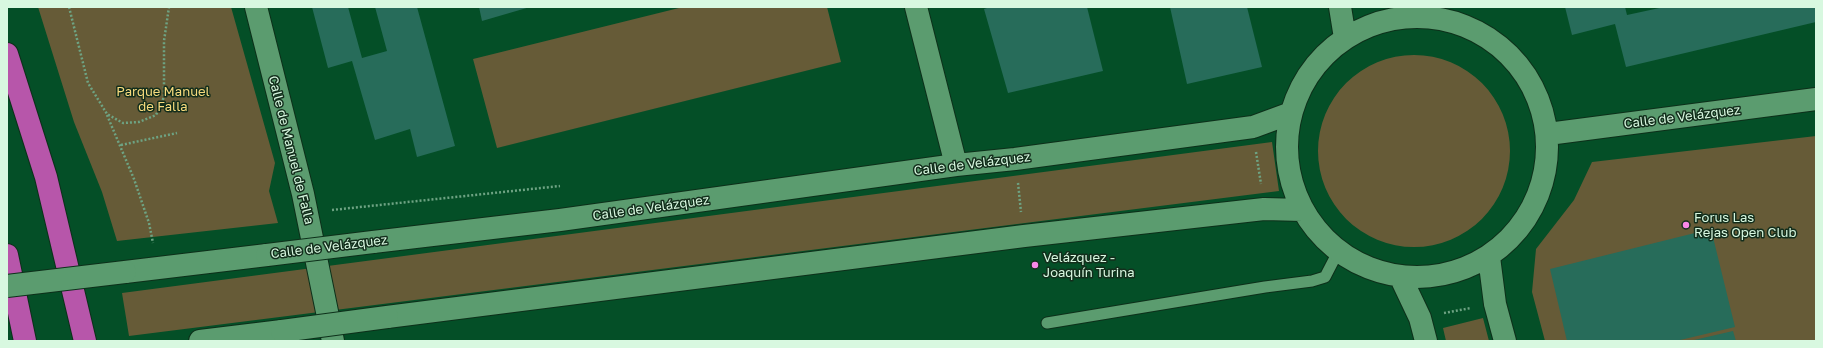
<!DOCTYPE html>
<meta charset="utf-8">
<style>
body{margin:0}
#map{position:relative;width:1823px;height:348px;overflow:hidden;background:#044f27;font-family:"Golos Text",sans-serif}
canvas{display:block}
.frame{position:absolute;inset:0;border:8px solid #d8f8e0;pointer-events:none}
</style>
<div id="map">
<canvas width="1823" height="348"></canvas>
<div class="frame"></div>
</div>
<script>
const g = document.querySelector('canvas').getContext('2d');
g.lineJoin = 'round';
function fill(path, color) {
  g.fillStyle = color;
  g.fill(path, 'evenodd');
}
function toPath(rows) {
  const path = new Path2D();
  for (const r of rows) {
    if (r.length === 3) {
      path.moveTo(r[0] + r[2], r[1]);
      path.arc(r[0], r[1], r[2], 0, 2 * Math.PI);
      continue;
    }
    path.moveTo(r[0], r[1]);
    for (let i = 2; i < r.length; i += 2) path.lineTo(r[i], r[i + 1]);
  }
  return path;
}
function strokePath(path, color, width, dash) {
  g.strokeStyle = color;
  g.lineWidth = width;
  g.lineCap = dash ? 'butt' : 'round';
  g.setLineDash(dash || []);
  g.stroke(path);
}
function write(font, color, halo, rows, align = 'center') {
  g.font = font + ' "Golos Text",sans-serif';
  g.lineWidth = 3;
  g.setLineDash([]);
  g.textBaseline = 'middle';
  g.strokeStyle = halo;
  g.fillStyle = color;
  for (const [text, x, y, turn = 0] of rows) {
    g.save();
    g.translate(x, y);
    g.rotate((+turn || 0) * Math.PI / 180);
    g.textAlign = isNaN(turn) ? turn : align;
    if (halo) g.strokeText(text, 0, 0);
    g.fillText(text, 0, 0);
    g.restore();
  }
}
fill(toPath([
 [38,7,231,7,275,163,269,191,278,223,117,241,102,192,74,122],
 [683,7,827,7,841,62,497,148,473,59],
 [1414,151,96],
 [1816,136,1816,341,1545,341,1532,292,1536,249,1574,200,1592,162],
 [1272,142,1279,191,129,336,122,293],
 [1483,318,1489,341,1446,341,1443,328]
]), '#665b37');
fill(toPath([
 [312,7,348,7,362,58,387,51,375,7,417,7,455,146,417,157,410,129,375,140,352,61,328,68],
 [479,7,530,7,482,21],
 [990,7,1087,7,1103,71,1008,93,984,9],
 [1170,7,1247,7,1262,67,1187,84],
 [1565,7,1625,7,1627,15,1664,7,1816,7,1816,22,1626,67,1615,24,1572,35],
 [1711,229,1735,327,1676,341,1567,341,1550,269],
 [1733,331,1736,341,1694,341,1694,340]
]), '#276c5a');
const service = toPath([
 [1047,323,1265,287,1312,281,1325,277,1339,250]
]);
const minor = toPath([
 [256,7,303,194,333,341],
 [916,7,956,165],
 [1340,7,1345,38],
 [1417,147,130],
 [1548,134,1816,99],
 [373,242,560,220,956,165,1015,159,1253,127,1291,113],
 [1489,257,1495,304,1505,341],
 [125,272,267,255],
 [1401,278,1420,318,1426,341],
 [387,317,1024,236,1264,209,1303,210],
 [200,341,282,331]
]);
const motorway = toPath([
 [7,54,46,177,85,341],
 [7,255,25,341]
]);
strokePath(service, '#0d301a', 13);
strokePath(minor, '#0d301a', 24);
strokePath(motorway, '#0d301a', 24);
strokePath(toPath([
 [69,7,88,83,107,114,123,123,139,122,156,115,164,97,164,41,169,7],
 [107,115,134,179,149,223,153,243],
 [121,145,177,133],
 [1256,152,1261,184],
 [1018,183,1021,212],
 [332,210,560,186],
 [1444,313,1471,308]
]), '#6ea383', 2.5, [2, 2]);
strokePath(service, '#5b9c6f', 11);
strokePath(minor, '#5b9c6f', 22);
strokePath(motorway, '#b756aa', 22);
const minorBridge = toPath([
 [267,255,373,242],
 [7,286,125,272],
 [282,331,387,317]
]);
strokePath(minorBridge, '#0d301a', 24, []);
strokePath(minorBridge, '#5b9c6f', 22);
for (const [x, y, r, color] of [
 [1686,225,4,"#f987e8"],
 [1035,265,4,"#f987e8"]
]) {
  const dot = new Path2D();
  dot.arc(x, y, r, 0, 2 * Math.PI);
  g.fillStyle = color;
  g.fill(dot);
  strokePath(dot, '#132e1c', 1.5);
}
write('13px', '#f8db7e', '#132e1c', [
 ["Parque Manuel",163,92],
 ["de Falla",163,107]
]);
write('13px', '#d8f8e0', '#132e1c', [
 ["Calle de Velázquez",1682,117,-7],
 ["Calle de Manuel de Falla",291,150,76],
 ["Calle de Velázquez",972,164,-7],
 ["Calle de Velázquez",651,208,-8],
 ["Calle de Velázquez",329,247,-7]
]);
write('13px', '#d8f8e0', '#132e1c', [
 ["Forus Las",1694,218],
 ["Rejas Open Club",1694,233],
 ["Velázquez -",1043,258],
 ["Joaquín Turina",1043,273]
], 'left');
</script>
